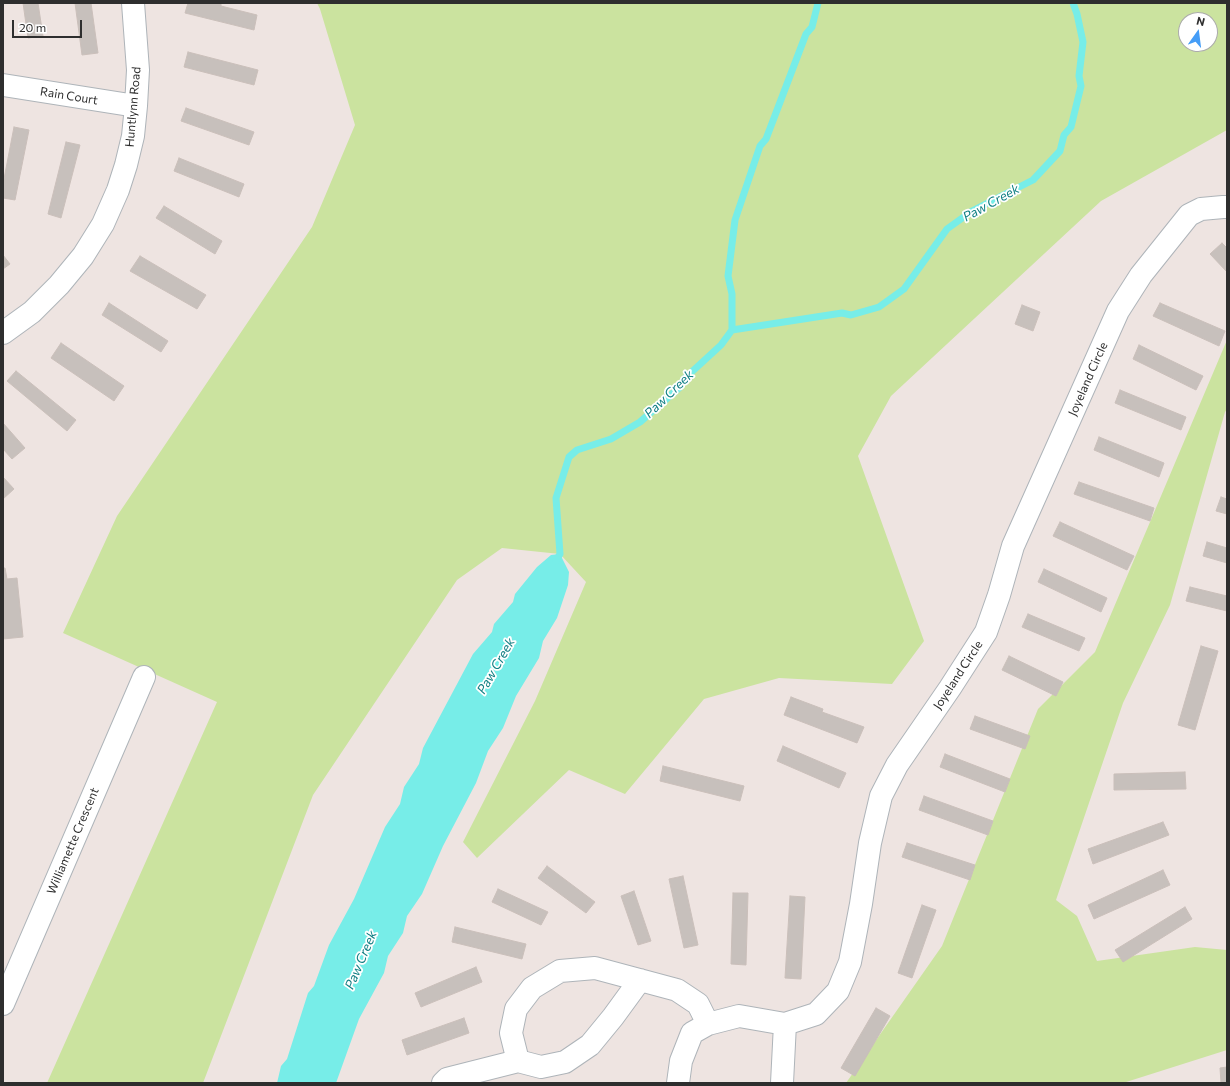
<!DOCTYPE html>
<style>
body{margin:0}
#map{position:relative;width:1230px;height:1086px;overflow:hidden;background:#eee4e1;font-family:Commissioner,sans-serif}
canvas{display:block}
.frame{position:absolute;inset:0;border:4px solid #2e2e2e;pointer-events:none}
.north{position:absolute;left:1178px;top:12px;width:40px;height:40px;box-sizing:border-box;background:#fff;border:1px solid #ababab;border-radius:50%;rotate:14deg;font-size:11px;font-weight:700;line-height:16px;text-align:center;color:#2e2e2e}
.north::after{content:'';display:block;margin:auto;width:14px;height:18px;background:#459df7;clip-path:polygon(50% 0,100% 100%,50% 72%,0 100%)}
.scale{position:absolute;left:12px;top:20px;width:70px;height:18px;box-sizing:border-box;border:2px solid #2e2e2e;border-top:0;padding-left:5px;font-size:12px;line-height:14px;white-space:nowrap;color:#2e2e2e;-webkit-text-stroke:3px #fff;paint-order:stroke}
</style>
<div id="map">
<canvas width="1230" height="1086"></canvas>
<div class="frame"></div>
<div class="north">N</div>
<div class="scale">20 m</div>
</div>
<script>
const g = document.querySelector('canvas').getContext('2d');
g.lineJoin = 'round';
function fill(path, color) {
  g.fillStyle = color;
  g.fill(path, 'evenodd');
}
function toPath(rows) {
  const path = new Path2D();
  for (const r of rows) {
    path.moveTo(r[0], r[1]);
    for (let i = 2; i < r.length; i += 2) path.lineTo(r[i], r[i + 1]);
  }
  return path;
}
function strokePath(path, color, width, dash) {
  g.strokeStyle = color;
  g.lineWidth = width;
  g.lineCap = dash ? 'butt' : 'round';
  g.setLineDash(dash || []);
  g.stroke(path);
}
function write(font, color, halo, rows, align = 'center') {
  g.font = font + ' Commissioner,sans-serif';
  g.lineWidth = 3.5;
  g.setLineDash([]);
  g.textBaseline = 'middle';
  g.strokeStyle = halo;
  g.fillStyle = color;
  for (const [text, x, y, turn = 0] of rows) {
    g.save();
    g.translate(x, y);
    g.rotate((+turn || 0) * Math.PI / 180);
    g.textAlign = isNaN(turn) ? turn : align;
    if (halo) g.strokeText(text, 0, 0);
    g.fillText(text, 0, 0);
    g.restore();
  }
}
fill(toPath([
 [317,3,1227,3,1227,130,1101,201,891,396,858,456,924,641,892,684,779,678,704,699,625,794,569,770,477,858,463,842,535,701,586,582,560,554,502,548,457,580,313,795,203,1083,47,1083,217,702,63,633,117,516,312,227,355,125,320,9],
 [1186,20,1210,20,1210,44,1186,44],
 [1227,340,1227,409,1225,412,1170,605,1123,703,1056,900,1077,916,1097,961,1195,947,1227,950,1227,1050,1123,1083,846,1083,942,946,1038,709,1095,652]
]), '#cbe39f');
fill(toPath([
 [560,554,569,572,568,585,557,618,543,641,539,658,516,696,503,728,488,751,476,783,443,846,422,894,407,916,403,933,388,956,384,973,359,1019,336,1083,277,1083,281,1066,287,1059,308,993,314,986,329,945,354,899,385,827,400,804,404,787,419,764,423,748,473,654,492,632,494,624,513,602,515,594,537,567,551,555]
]), '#77ede8');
strokePath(toPath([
 [732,330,732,294,728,276,735,220,760,146,766,139,806,34,812,27,818,3],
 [556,561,560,554,556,498,569,457,577,450,611,439,640,422,680,387,684,379,721,345,732,330,842,313,851,315,879,307,904,289,947,229,972,211,1033,180,1060,151,1064,135,1071,127,1081,86,1079,76,1083,42,1077,14,1073,3]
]), '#77ede8', 7);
const building = toPath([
 [23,3,38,3,43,36,28,38,23,3],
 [75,3,91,3,98,53,82,55,75,3],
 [188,3,221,3,221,6,257,15,254,30,185,13,188,3],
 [188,52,258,70,254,85,184,67,188,52],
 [186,108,254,132,249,145,181,121,186,108],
 [14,127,29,130,15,200,3,198,3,184,14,127],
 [66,142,80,145,61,218,48,214,66,142],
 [179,158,244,184,239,197,174,171,179,158],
 [164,206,222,241,215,254,156,218,164,206],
 [1222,243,1227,248,1227,272,1210,254,1222,243],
 [3,255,10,264,3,269,3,255],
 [140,256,206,295,197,309,130,271,140,256],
 [109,303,168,341,161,352,102,315,109,303],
 [1160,303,1225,331,1219,346,1153,316,1160,303],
 [1022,305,1040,312,1033,331,1015,324,1022,305],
 [61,343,124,386,114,401,51,358,61,343],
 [1139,345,1203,376,1196,390,1133,359,1139,345],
 [16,371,76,420,67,431,7,381,16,371],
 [1120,390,1186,417,1181,430,1115,403,1120,390],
 [3,423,25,448,12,459,3,449,3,423],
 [1099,437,1164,463,1159,477,1094,450,1099,437],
 [3,477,14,489,3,499,3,477],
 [1079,482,1154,508,1150,521,1074,494,1079,482],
 [1221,497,1227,499,1227,514,1216,511,1221,497],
 [1060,522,1134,556,1127,570,1053,536,1060,522],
 [1207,542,1227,548,1227,563,1203,556,1207,542],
 [3,568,5,568,7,579,17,578,23,637,3,639,3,568],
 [1044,569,1107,598,1101,612,1038,582,1044,569],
 [1190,587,1227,596,1227,611,1186,601,1190,587],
 [1028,614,1085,638,1079,651,1022,627,1028,614],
 [1201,646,1218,651,1195,730,1178,725,1201,646],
 [1009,656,1063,682,1056,696,1002,670,1009,656],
 [791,697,823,709,822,712,864,727,857,743,784,715,791,697],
 [975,716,1030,736,1025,749,970,729,975,716],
 [783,746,846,773,839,788,777,761,783,746],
 [945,754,1010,779,1005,792,940,767,945,754],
 [663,766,744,786,740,801,660,781,663,766],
 [1185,772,1186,789,1114,790,1114,774,1185,772],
 [924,796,993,821,988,835,919,810,924,796],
 [1163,822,1169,835,1093,864,1088,849,1163,822],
 [907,843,975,865,970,880,902,857,907,843],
 [547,866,595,902,586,913,538,878,547,866],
 [1163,870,1170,885,1094,919,1088,905,1163,870],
 [683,876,698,945,684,948,669,879,683,876],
 [498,889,548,912,541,925,492,902,498,889],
 [634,891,651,941,638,945,621,896,634,891],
 [733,893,748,893,746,965,731,964,733,893],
 [790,896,805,897,801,979,785,978,790,896],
 [922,905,936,910,912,978,898,973,922,905],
 [1185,907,1192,919,1123,962,1115,950,1185,907],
 [455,927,526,944,522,959,452,942,455,927],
 [476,967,482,982,421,1007,415,993,476,967],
 [876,1008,890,1016,855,1076,841,1068,876,1008],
 [464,1018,469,1033,407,1055,402,1040,464,1018],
 [1227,1067,1227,1083,1221,1083,1220,1068,1227,1067]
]);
fill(building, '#c7c0bc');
strokePath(building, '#cabfba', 1);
const street = toPath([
 [3,85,136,106],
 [3,333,32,312,59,285,83,256,103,224,118,190,126,165,133,136,136,106,138,70,133,3],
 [3,1004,144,677],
 [518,1061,511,1033,516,1009,532,988,560,971,595,968,677,990,698,1004,708,1024],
 [443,1083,447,1079,518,1061,541,1067,565,1062,590,1045,613,1017,640,980],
 [678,1083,681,1061,692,1033,708,1024,739,1016,785,1024,816,1014,838,991,850,962,861,904,870,843,881,796,897,765,950,688,986,632,999,595,1013,546,1118,311,1141,275,1189,215,1201,209,1223,207,1227,207],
 [782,1083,785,1024]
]);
strokePath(street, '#aeb4b9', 24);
strokePath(street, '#fff', 22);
write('12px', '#2e2e2e', '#fff', [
 ["Rain Court",69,96,9],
 ["Huntlynn Road",133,107,-85],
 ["Joyeland Circle",1088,379,-66],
 ["Joyeland Circle",958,675,-57],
 ["Williamette Crescent",73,841,-67]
]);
write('italic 13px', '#107f83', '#fff', [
 ["Paw Creek",991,203,-29],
 ["Paw Creek",669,394,-44],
 ["Paw Creek",496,666,-60],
 ["Paw Creek",361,960,-67]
]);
</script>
